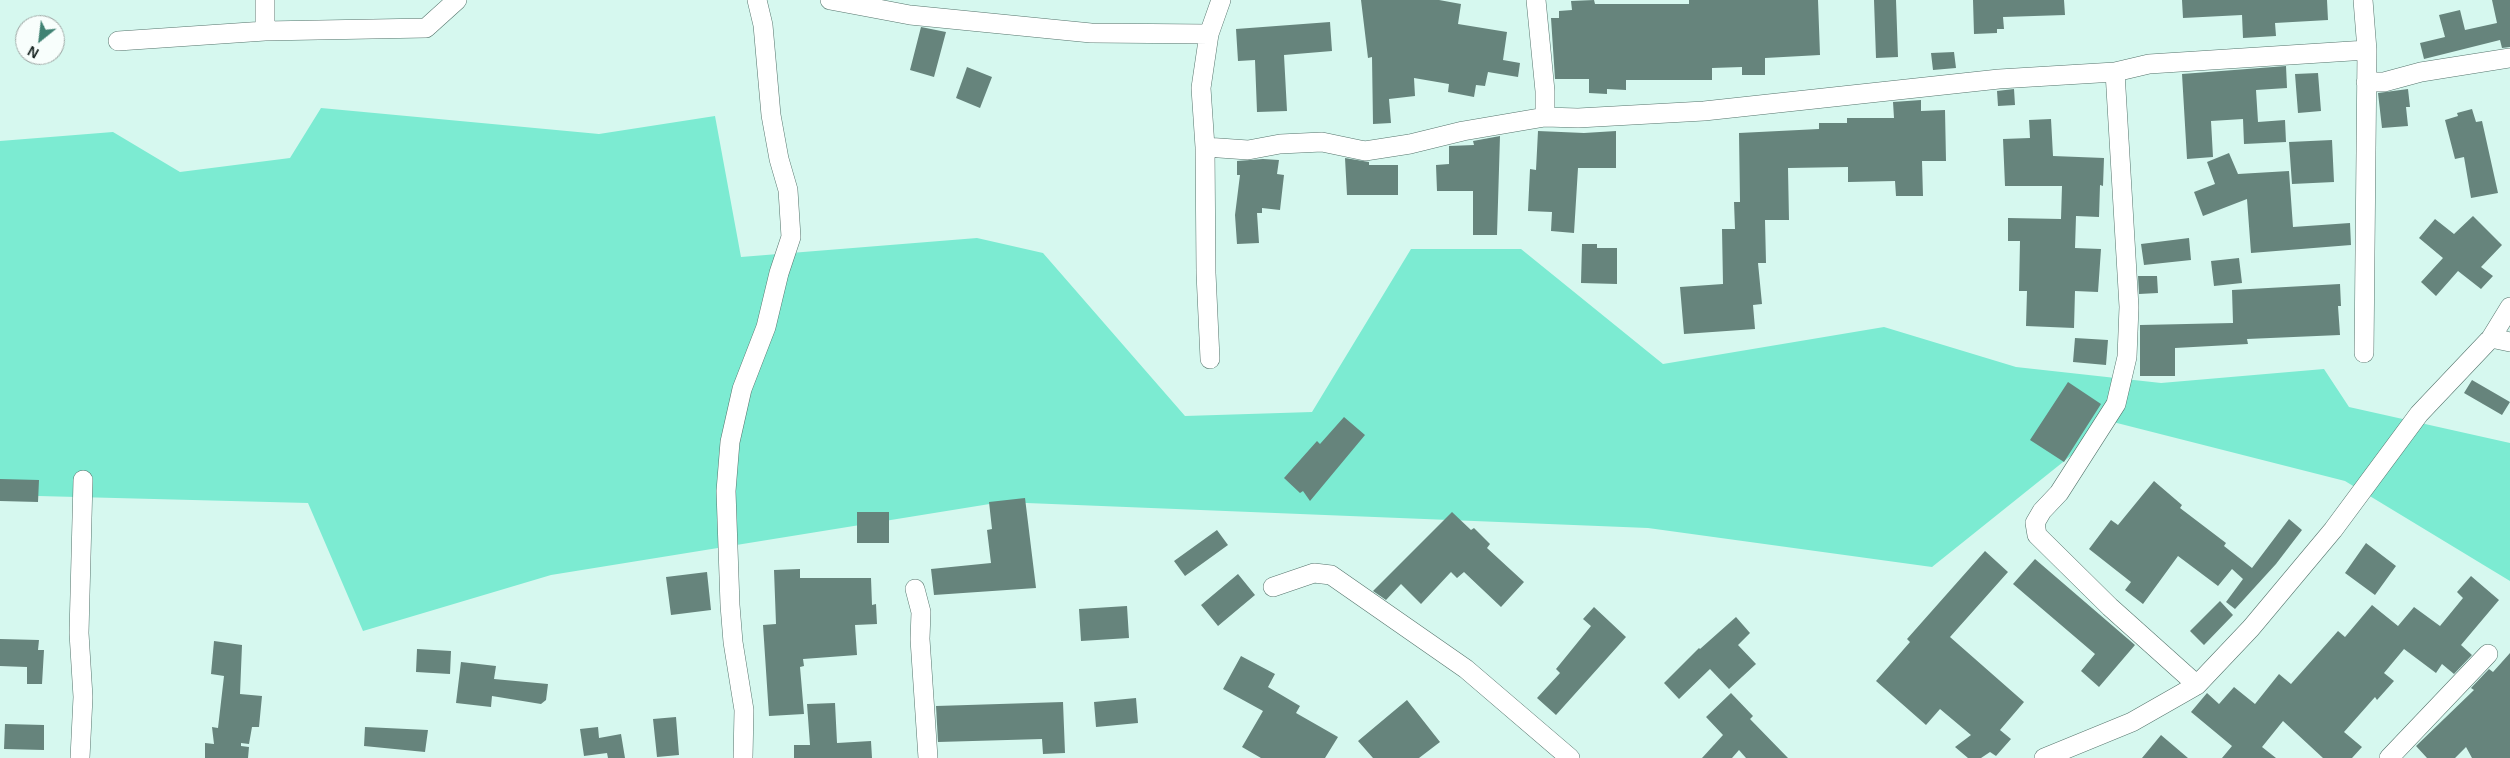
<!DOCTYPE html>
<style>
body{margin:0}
#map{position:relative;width:2510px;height:758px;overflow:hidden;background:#d6f8ef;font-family:Helvetica,sans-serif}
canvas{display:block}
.north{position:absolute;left:15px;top:15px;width:50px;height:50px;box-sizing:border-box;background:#f8fefc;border:1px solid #9ea7a4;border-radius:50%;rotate:209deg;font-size:14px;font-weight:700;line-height:20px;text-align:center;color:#182421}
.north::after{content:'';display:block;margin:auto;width:18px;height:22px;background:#408273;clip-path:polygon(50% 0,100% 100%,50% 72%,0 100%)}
</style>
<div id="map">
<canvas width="2510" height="758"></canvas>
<div class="north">N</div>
</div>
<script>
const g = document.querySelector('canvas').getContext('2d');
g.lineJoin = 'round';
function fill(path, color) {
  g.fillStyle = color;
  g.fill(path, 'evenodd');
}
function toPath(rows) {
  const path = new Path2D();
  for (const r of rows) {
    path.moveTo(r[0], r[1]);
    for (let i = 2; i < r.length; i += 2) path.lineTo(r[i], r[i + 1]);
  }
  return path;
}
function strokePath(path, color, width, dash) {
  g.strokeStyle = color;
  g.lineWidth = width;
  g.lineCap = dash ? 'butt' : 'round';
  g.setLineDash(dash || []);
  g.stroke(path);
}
fill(toPath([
 [321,108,599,134,715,116,741,257,977,238,1043,253,1185,416,1312,412,1411,249,1521,249,1663,364,1884,327,2016,367,2161,383,2324,369,2349,407,2510,443,2510,581,2345,481,2113,422,1932,567,1648,528,1002,502,551,575,363,631,308,503,0,495,0,141,113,132,180,172,290,158]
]), '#7cebd2');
fill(toPath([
 [1361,0,1439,0,1461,4,1458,24,1507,32,1503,60,1520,63,1518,77,1488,72,1485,86,1476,85,1474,97,1448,92,1449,84,1414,78,1415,96,1389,99,1391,123,1373,124,1372,57,1368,58],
 [1594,0,1595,4,1689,4,1689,0,1818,0,1820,55,1765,58,1765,75,1742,75,1742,67,1712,68,1712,80,1626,80,1626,90,1607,89,1607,94,1589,93,1589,79,1555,79,1551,18,1559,18,1559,11,1572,10,1571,1],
 [1874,0,1896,0,1898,57,1876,58],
 [1973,0,2064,0,2065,15,2003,17,2004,29,1997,29,1997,33,1974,34],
 [2182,0,2327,0,2328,20,2275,23,2276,36,2243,38,2242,15,2183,18],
 [2492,0,2510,0,2510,47,2502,48,2500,40,2424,59,2420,43,2445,37,2439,15,2460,10,2465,30,2497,23],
 [1330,22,1332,51,1284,55,1287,111,1257,112,1255,60,1238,61,1236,29],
 [921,27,946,32,934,77,910,70],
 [1954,52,1956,68,1933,70,1931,53],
 [2286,66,2287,88,2256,90,2258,122,2285,120,2286,142,2244,144,2243,119,2211,121,2213,157,2187,159,2182,74],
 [967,67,992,77,980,108,956,98],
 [2318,73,2321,111,2298,113,2295,74],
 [2014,89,2015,105,1998,106,1997,91],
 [2408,89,2410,107,2406,107,2408,126,2382,128,2378,93],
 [1921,100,1921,111,1945,110,1946,161,1922,161,1923,196,1896,196,1895,181,1848,182,1848,167,1788,168,1789,220,1765,220,1766,263,1758,263,1762,304,1753,305,1755,329,1684,334,1680,287,1723,284,1722,229,1735,229,1734,202,1740,202,1739,133,1819,129,1819,123,1847,123,1847,118,1894,118,1893,102],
 [2472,109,2476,122,2482,121,2498,193,2471,198,2464,157,2455,159,2445,120,2458,116,2457,113],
 [2051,119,2053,156,2104,158,2103,186,2100,185,2099,217,2076,216,2075,248,2101,249,2098,292,2075,291,2074,328,2026,326,2027,291,2019,291,2020,241,2008,241,2008,218,2061,219,2062,186,2005,186,2003,139,2030,138,2029,120],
 [1538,131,1584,133,1616,131,1616,168,1578,168,1574,233,1551,231,1552,212,1528,211,1530,169,1536,170],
 [1500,136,1497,235,1473,235,1473,191,1437,191,1436,165,1449,164,1449,146,1474,145,1473,141],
 [2332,140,2334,182,2292,184,2289,142],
 [2229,153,2238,174,2289,171,2293,227,2350,223,2351,245,2251,253,2247,199,2203,216,2194,192,2215,184,2207,162],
 [1345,158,1369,162,1369,165,1398,165,1398,195,1347,195],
 [1263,159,1279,160,1277,174,1284,175,1280,210,1262,208,1262,213,1257,213,1259,243,1237,244,1235,215,1240,175,1237,175,1237,161],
 [2473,216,2502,245,2481,267,2493,276,2481,289,2458,271,2436,296,2421,282,2443,258,2419,238,2435,219,2454,234],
 [2189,238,2191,260,2144,265,2141,244],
 [1582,244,1597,244,1597,248,1617,248,1617,284,1581,283],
 [2239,258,2242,283,2214,286,2211,261],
 [2138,276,2157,276,2158,293,2139,294],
 [2340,284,2341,306,2338,306,2340,335,2247,339,2248,344,2175,348,2175,376,2140,376,2140,325,2233,323,2232,290],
 [2075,338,2108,340,2106,365,2073,362],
 [2472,380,2510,402,2502,415,2464,393],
 [2068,382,2101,404,2064,462,2030,440],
 [1344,417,1365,435,1310,501,1303,491,1300,493,1284,478,1317,441,1320,444],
 [0,479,39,480,38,502,0,501],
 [2154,481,2182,505,2180,508,2226,543,2224,546,2252,568,2289,519,2302,530,2276,564,2235,609,2226,602,2243,579,2232,569,2218,586,2178,556,2143,604,2125,590,2131,582,2089,549,2111,520,2118,525],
 [1025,498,1036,588,934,595,931,569,991,563,987,530,992,529,989,502],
 [857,512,889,512,889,543,857,543],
 [1452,512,1471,530,1474,528,1490,544,1487,548,1524,582,1501,607,1464,572,1457,578,1451,572,1421,604,1401,584,1386,600,1373,591],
 [1217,530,1228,545,1185,576,1174,561],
 [2366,543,2396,566,2375,595,2345,573],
 [1985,551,2008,572,1950,637,2024,702,2000,730,2011,739,1996,756,1990,752,1981,758,1968,758,1955,747,1971,735,1940,709,1926,725,1876,681,1910,642,1907,639],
 [2035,559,2135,645,2099,687,2081,671,2095,654,2013,584],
 [800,569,800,578,871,578,872,605,876,604,877,624,855,625,857,655,803,659,804,666,800,667,804,714,769,716,763,625,776,624,774,570],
 [707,572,711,610,671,615,666,577],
 [1238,574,1255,595,1218,626,1201,605],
 [2471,576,2499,600,2461,645,2472,655,2454,674,2442,664,2436,673,2404,649,2384,673,2394,681,2377,700,2375,697,2344,732,2362,747,2352,758,2323,758,2283,721,2262,747,2276,758,2222,758,2232,746,2191,712,2207,693,2219,704,2234,687,2255,704,2279,674,2291,684,2338,631,2345,637,2372,605,2398,626,2414,607,2440,626,2463,598,2457,592],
 [2220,601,2233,615,2204,645,2190,631],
 [1127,606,1129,638,1081,641,1079,609],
 [1594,607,1626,637,1556,715,1537,698,1560,673,1556,669,1591,626,1583,619],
 [1736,617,1750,633,1738,645,1756,664,1729,689,1710,669,1679,699,1664,683,1699,648,1700,649],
 [0,639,39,640,38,650,44,650,42,684,27,684,27,667,0,666],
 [214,641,242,645,240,694,262,696,259,727,252,727,249,744,241,743,241,746,249,747,248,758,205,758,205,743,214,744,212,727,218,728,224,676,211,674],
 [417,649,451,651,450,674,416,672],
 [2510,653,2510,758,2472,758,2466,747,2455,758,2427,758,2416,746,2474,690,2471,688,2489,669,2493,672],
 [1241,656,1275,674,1268,687,1300,706,1296,713,1338,737,1325,758,1261,758,1242,747,1263,711,1223,689],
 [461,662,496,666,494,679,548,684,546,700,541,704,492,696,491,707,456,703],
 [1731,693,1753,716,1750,719,1788,758,1746,758,1739,750,1732,758,1702,758,1723,735,1706,717],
 [1136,698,1138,723,1096,727,1094,702],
 [1407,700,1440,742,1419,758,1373,758,1358,741],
 [1063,702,1065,753,1043,754,1042,739,938,742,936,706],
 [835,703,837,743,871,741,872,758,794,758,794,745,810,745,807,704],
 [676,717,679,755,657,757,653,719],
 [5,724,44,725,44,750,4,749],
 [365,727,428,730,425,752,364,746],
 [598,727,599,738,621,734,625,758,608,758,607,753,584,756,580,729],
 [2161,735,2188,758,2142,758]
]), '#66847c');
const street = toPath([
 [830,0,910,15,1091,33,1209,34],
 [1536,0,1545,91,1545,117],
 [2363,0,2367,50,2364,353],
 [265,31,265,0],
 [118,41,265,31,426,28,457,0],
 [2115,72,2129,307,2127,357,2116,404,2059,493,2042,511,2035,523,2037,535,2110,607,2197,685],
 [2366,82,2384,82,2421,72,2510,58],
 [1205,147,1248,150,1280,144,1322,142,1365,151,1410,144,1463,131,1545,117,1578,118,1704,111,1999,79,2115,72,2149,64,2367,50],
 [2491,338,2510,342],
 [1210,359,1206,273,1205,147,1201,88,1209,34,1221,0],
 [1273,587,1314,573,1331,575,1466,669,1570,758],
 [915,589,921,612,920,639,928,758],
 [80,758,83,697,79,633,83,480],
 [743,758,744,710,733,642,730,605,726,491,730,442,742,389,766,327,779,273,791,237,788,190,779,159,771,115,763,25,757,0],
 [2044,758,2132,722,2197,685,2251,628,2333,530,2419,414,2491,338,2510,307],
 [2389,758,2488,654]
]);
strokePath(street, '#55746c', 20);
strokePath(street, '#fff', 19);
</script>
